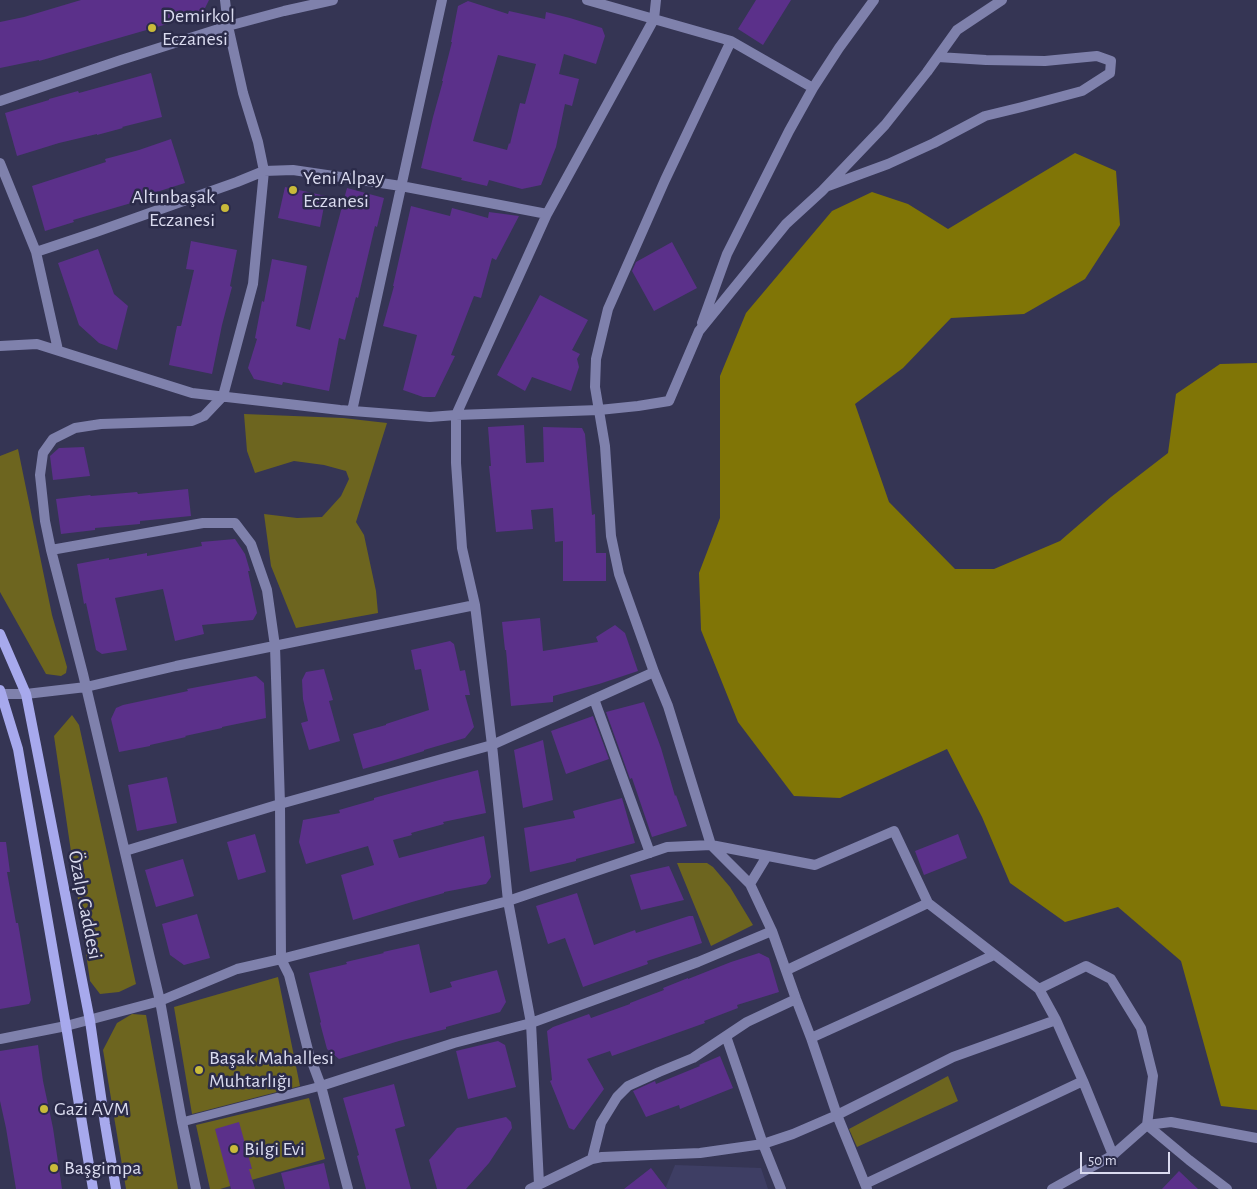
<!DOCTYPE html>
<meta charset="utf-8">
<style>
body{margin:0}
#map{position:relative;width:1257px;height:1189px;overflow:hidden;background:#353554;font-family:"Alegreya Sans",sans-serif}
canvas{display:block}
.scale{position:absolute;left:1080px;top:1152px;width:90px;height:22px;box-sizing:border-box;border:2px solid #dadbef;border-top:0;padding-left:6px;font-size:15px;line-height:18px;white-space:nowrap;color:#dadbef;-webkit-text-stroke:4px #2b2b49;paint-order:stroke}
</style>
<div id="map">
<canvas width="1257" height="1189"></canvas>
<div class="scale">50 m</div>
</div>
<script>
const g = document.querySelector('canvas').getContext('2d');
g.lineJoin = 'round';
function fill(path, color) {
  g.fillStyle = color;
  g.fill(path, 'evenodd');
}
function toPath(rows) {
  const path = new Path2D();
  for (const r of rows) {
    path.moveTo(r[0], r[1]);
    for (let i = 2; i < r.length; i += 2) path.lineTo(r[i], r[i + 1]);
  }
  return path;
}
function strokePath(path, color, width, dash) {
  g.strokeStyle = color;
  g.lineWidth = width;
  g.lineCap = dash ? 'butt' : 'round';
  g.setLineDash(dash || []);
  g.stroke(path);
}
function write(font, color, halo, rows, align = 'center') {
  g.font = font + ' "Alegreya Sans",sans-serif';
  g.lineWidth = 5;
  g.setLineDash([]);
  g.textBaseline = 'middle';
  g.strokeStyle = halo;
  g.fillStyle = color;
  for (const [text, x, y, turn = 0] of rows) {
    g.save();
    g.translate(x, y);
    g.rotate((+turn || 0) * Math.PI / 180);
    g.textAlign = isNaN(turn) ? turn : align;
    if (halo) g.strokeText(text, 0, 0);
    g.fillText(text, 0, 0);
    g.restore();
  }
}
fill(toPath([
 [675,1165,761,1168,768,1189,665,1189]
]), '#3e3e64');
fill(toPath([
 [244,414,343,418,387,423,356,522,364,535,376,591,378,613,296,628,271,566,264,514,297,518,322,517,341,496,349,479,346,471,324,465,294,461,255,473,247,451],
 [18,449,52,615,67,667,66,673,61,676,46,674,0,592,0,456],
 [72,715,79,725,136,984,119,992,100,994,90,981,54,736],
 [677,863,707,863,713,867,730,887,753,925,711,946],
 [278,977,300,1086,192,1114,174,1007],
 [132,1014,146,1015,178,1189,126,1189,103,1050,117,1023],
 [948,1076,958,1101,857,1147,849,1129],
 [309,1098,325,1159,220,1189,210,1189,196,1125]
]), '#6d651f');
fill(toPath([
 [1075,153,1116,171,1120,225,1085,279,1024,314,951,318,903,368,855,404,889,502,955,569,994,569,1060,541,1111,497,1168,453,1176,394,1220,364,1257,363,1257,1110,1221,1106,1181,961,1118,907,1065,922,1010,883,982,817,947,749,840,798,794,796,738,722,701,630,699,573,720,518,720,376,746,313,832,211,872,192,908,204,948,229]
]), '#807506');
fill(toPath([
 [81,0,209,0,202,14,39,61,39,60,0,68,0,22,24,17],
 [756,0,791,0,763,45,738,29],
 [468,1,508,14,509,11,545,19,546,12,570,18,602,28,605,36,596,64,564,54,559,74,579,79,572,106,565,104,556,147,541,185,522,189,489,180,487,186,461,180,462,178,421,168,433,117,443,81,442,81,452,42,451,42,458,6],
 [498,55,536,64,525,104,520,103,510,144,509,143,507,150,473,141],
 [151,73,162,117,122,127,123,128,97,135,97,134,59,143,17,156,5,113,49,100,49,99,78,91,79,93],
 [171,139,185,183,144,196,145,199,73,220,74,222,45,231,32,186,106,162,105,159,139,150],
 [285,187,326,196,320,227,278,218],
 [347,188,384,198,377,227,375,226,358,298,356,297,345,340,339,338,329,391,283,382,282,385,254,379,248,368,257,339,255,338,262,301,264,302,272,259,307,266,296,326,310,330,328,259],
 [411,206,450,216,452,208,488,218,489,212,519,216,496,260,492,258,481,298,474,296,451,355,455,356,435,397,423,397,403,390,417,335,383,326,394,286,393,286],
 [191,241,237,250,230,286,232,287,222,325,212,374,169,365,177,326,181,326,194,270,186,269],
 [672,242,697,288,654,311,632,271,636,262],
 [98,249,114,294,128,306,117,350,99,343,79,325,58,263],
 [540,295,588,320,572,350,580,354,577,359,579,367,571,391,532,377,525,391,497,375],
 [524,425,526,463,544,462,543,427,582,428,585,434,592,515,595,514,596,553,606,553,606,581,563,581,563,541,555,542,553,508,531,510,533,529,496,532,489,466,491,466,488,427],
 [84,447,90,476,53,480,50,456,59,448],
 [188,489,191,516,140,521,140,524,95,528,95,530,61,534,56,499,90,495,91,496,137,492,138,494],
 [235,539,245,554,250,571,248,571,257,613,253,620,202,625,204,634,175,641,163,589,115,598,127,650,102,654,96,650,86,603,84,604,77,564,109,558,109,560,147,553,147,556,202,546,201,542],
 [540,618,543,651,598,642,596,637,615,625,625,633,638,671,599,684,553,696,553,702,511,706,506,650,505,650,502,622],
 [450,641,454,644,460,671,465,670,470,695,465,695,474,727,465,738,424,750,424,751,388,762,363,769,353,734,386,725,386,724,429,710,421,669,415,670,411,650],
 [324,669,333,700,329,701,340,741,309,750,301,723,308,721,303,699,302,680,306,672],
 [256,676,264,683,266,718,222,727,222,728,185,736,186,737,150,745,150,746,119,752,111,719,116,708,123,705,188,691,187,689],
 [644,702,661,748,675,796,676,795,687,826,652,837,632,778,630,779,606,712],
 [593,716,609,759,566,774,551,731],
 [543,740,553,800,523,808,514,750],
 [478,770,486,813,443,822,444,824,411,833,412,835,393,840,399,858,484,836,491,877,486,884,444,892,444,893,412,902,353,920,341,875,374,865,368,846,306,864,299,842,303,820,340,813,339,810,374,800,374,798,443,779],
 [167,777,177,823,137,831,128,785],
 [622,798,635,843,576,859,576,861,530,872,524,828,575,818,573,811],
 [255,834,266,872,238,880,227,842],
 [958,834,967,858,924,875,915,851],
 [0,842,6,842,10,872,7,872,16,923,18,923,31,1000,29,1004,0,1009],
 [183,859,194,896,156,907,145,870],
 [669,866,684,900,641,910,630,875],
 [577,893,594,945,635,930,636,933,689,916,693,916,702,943,647,961,648,964,583,987,565,938,548,944,536,906],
 [197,914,210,958,184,965,170,955,162,924],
 [419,944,430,993,452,987,450,982,497,970,506,1002,500,1012,446,1027,446,1029,399,1041,339,1059,327,1049,320,1023,321,1022,309,973,347,964,346,962,384,953,383,952],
 [759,953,769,958,779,992,737,1005,738,1008,704,1021,705,1023,612,1056,610,1051,587,1059,604,1089,574,1130,569,1128,550,1081,552,1080,547,1031,553,1027,589,1014,591,1018,630,1004,630,1003,664,990,663,988,688,978,688,979,731,962],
 [498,1041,505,1045,516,1087,468,1099,456,1051],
 [38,1045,43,1081,53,1128,62,1189,16,1189,6,1128,0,1101,0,1051],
 [720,1056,733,1088,680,1109,679,1105,646,1117,633,1091,655,1081,656,1084,700,1066,699,1065],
 [394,1084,405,1126,395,1129,411,1189,366,1189,357,1156,359,1155,343,1098],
 [506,1117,511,1122,512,1128,489,1163,466,1189,437,1189,429,1160,457,1128],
 [239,1122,252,1169,249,1169,255,1189,231,1189,215,1129],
 [324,1163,330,1189,285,1189,281,1173],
 [651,1168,667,1189,624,1189],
 [1179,1171,1198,1189,1162,1189]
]), '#5b308a');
strokePath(toPath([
 [182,1122,321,1086]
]), '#7f81ac', 9);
strokePath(toPath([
 [587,0,731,41,813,88],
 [731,41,665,180,608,309,596,359,595,387,605,446,611,536,619,574,654,672,668,706,711,845,815,865,894,831,928,903,1039,989,1056,1020,1083,1081,1113,1155,1147,1125,1171,1122,1257,1138],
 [0,101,121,60,228,26,284,11,333,0],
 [0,163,36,252,58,350],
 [828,186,888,164,934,143,985,116,1022,107,1082,91,1110,73,1111,61,1097,56,1045,61,986,60,938,57],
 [36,252,96,232,237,182,264,171,293,170,401,186,547,214],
 [702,323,727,254,789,131,813,88,839,48,874,0],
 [0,346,37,344,192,393,340,410,430,417,456,415,599,410,638,406,669,401,699,331,786,224,822,191,885,125,927,72,957,30,1002,0],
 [352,411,442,0],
 [51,550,203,523,235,523,251,544,267,590,275,646,280,804,281,959,289,975,309,1054,321,1086,348,1189],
 [0,694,26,694,86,687,176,666,475,605],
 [594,699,650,853],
 [125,851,280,804,492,745,654,672],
 [750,884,767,856],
 [787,970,928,903],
 [1039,989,1086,966,1111,979,1141,1028,1153,1076,1147,1125],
 [811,1038,994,955],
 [0,1039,66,1026,160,1001,237,969,281,959,508,901,667,847,711,845,750,884,772,931,796,999,811,1038,837,1115,867,1189],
 [321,1086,454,1043,531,1023,698,962,772,931],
 [1147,1125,1189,1160,1227,1189],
 [592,1159,601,1123,617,1097,628,1086,659,1072,693,1058,726,1036],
 [539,1184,531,1023,508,901,492,745,475,605,462,548,456,463,456,415,547,214,654,19,656,0],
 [865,1184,1083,1081],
 [196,1189,182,1122,160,1001,83,674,51,550,45,521,40,475,43,453,53,439,75,428,101,424,192,421,204,416,223,396,253,284,264,171,258,142,243,93,228,26,225,0],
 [530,1189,592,1159,602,1157,700,1153,763,1144,793,1134,837,1115,953,1057,1056,1020],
 [781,1189,763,1144,726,1036,747,1022,796,999],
 [1052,1189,1113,1155]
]), '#7f81ac', 10);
strokePath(toPath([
 [0,634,26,694,90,1021,105,1124,116,1189],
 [0,690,18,749,66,1026,93,1189]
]), '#a7a9ed', 10);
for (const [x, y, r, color] of [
 [152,28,5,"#c9ba3a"],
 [293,190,5,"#c9ba3a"],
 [225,208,5,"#c9ba3a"],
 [199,1070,5,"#c9ba3a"],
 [44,1109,5,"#c9ba3a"],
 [234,1149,5,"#c9ba3a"],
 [54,1168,5,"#c9ba3a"]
]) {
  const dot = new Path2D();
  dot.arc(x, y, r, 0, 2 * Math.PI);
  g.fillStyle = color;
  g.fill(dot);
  strokePath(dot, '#2b2b49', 2);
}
write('20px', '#dadbef', '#2b2b49', [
 ["Demirkol",162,16],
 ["Eczanesi",162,39],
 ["Yeni Alpay",303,178],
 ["Eczanesi",303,201],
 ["Altınbaşak",215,197,"right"],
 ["Eczanesi",215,220,"right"],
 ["Başak Mahallesi",209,1058],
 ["Muhtarlığı",209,1081],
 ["Gazi AVM",54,1109],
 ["Bilgi Evi",244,1149],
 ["Başgimpa",64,1168]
], 'left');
write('20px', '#dadbef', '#2b2b49', [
 ["Özalp Caddesi",85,905,79]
]);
</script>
